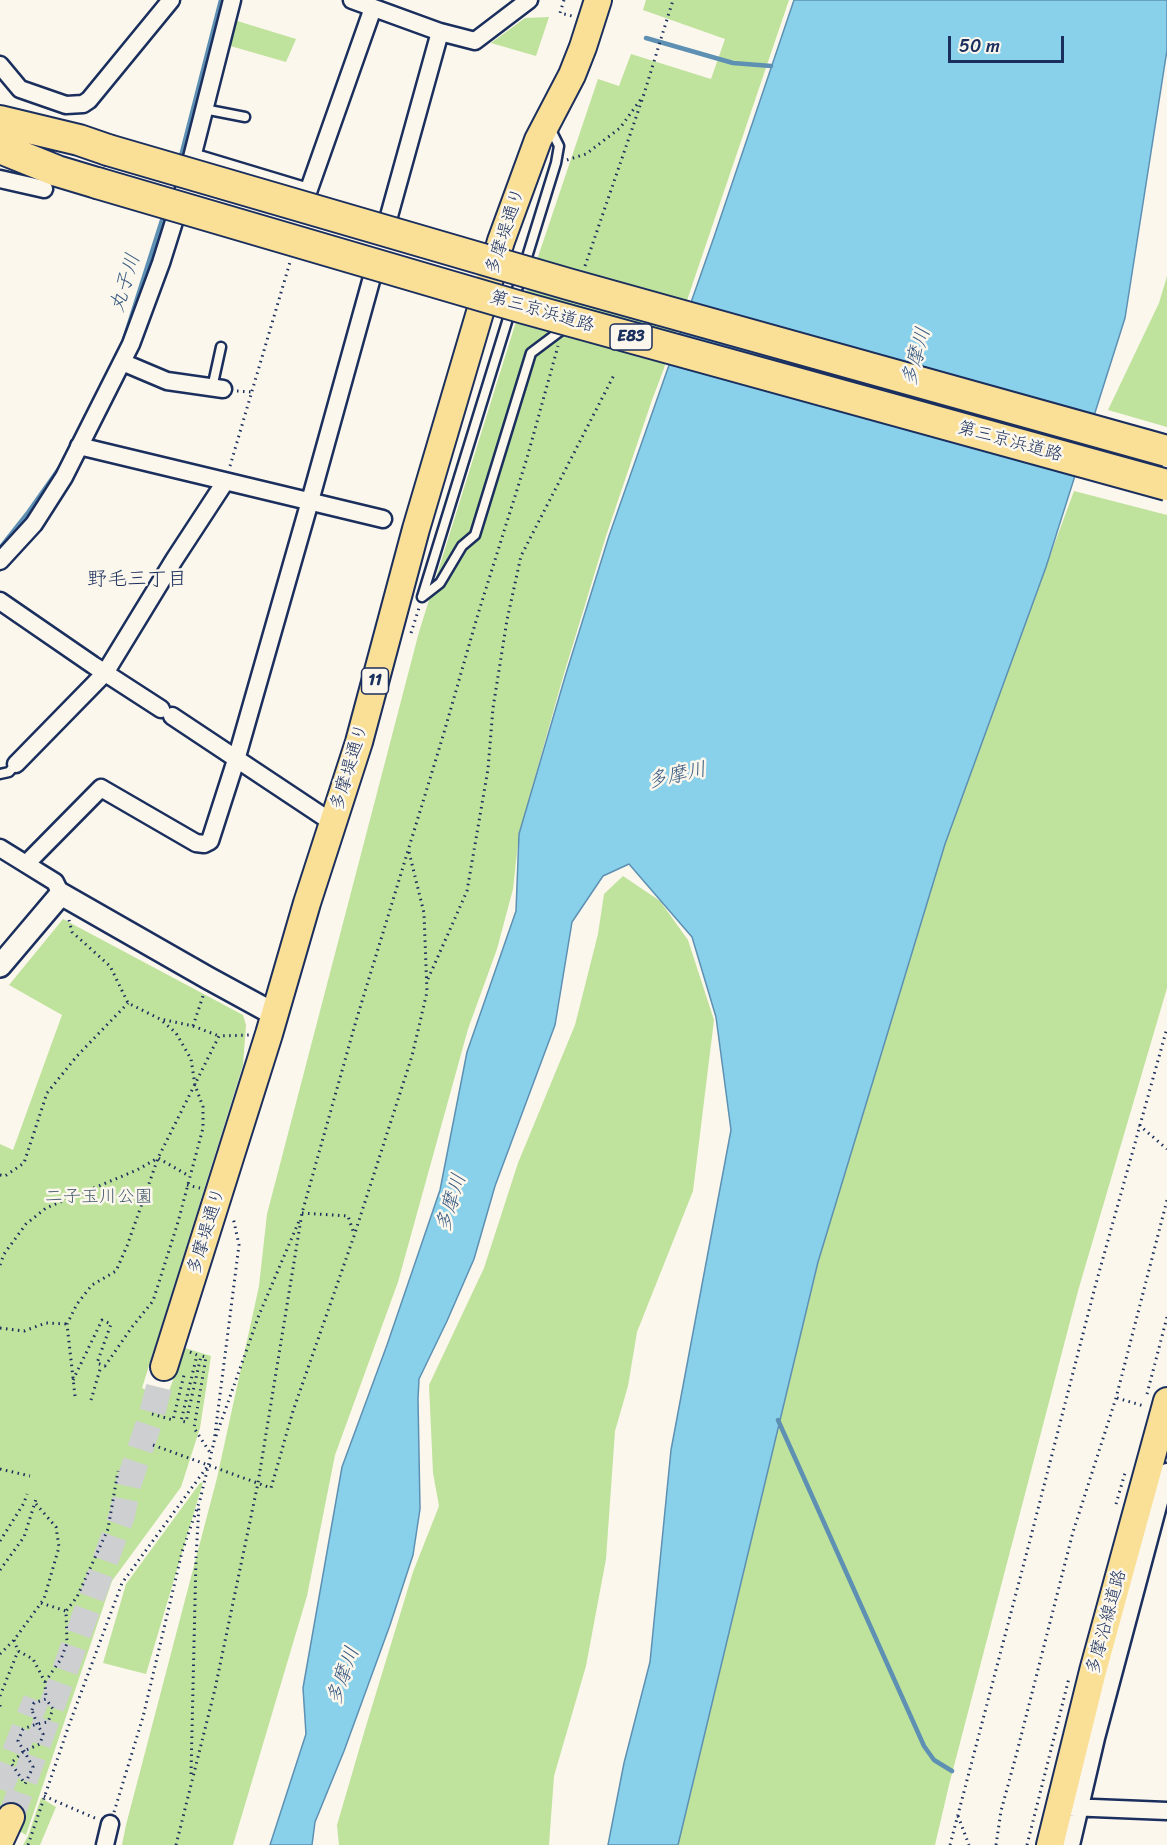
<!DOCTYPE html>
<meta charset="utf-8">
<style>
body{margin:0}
#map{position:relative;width:1167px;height:1845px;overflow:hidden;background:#fbf7ec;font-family:Sriracha,sans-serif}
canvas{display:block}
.scale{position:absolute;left:948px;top:36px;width:116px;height:27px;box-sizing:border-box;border:3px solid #1b2f5e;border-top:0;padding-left:8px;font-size:18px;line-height:21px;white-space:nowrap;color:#1b2f5e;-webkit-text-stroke:4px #fbf7ec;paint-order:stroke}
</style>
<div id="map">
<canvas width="1167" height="1845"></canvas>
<div class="scale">50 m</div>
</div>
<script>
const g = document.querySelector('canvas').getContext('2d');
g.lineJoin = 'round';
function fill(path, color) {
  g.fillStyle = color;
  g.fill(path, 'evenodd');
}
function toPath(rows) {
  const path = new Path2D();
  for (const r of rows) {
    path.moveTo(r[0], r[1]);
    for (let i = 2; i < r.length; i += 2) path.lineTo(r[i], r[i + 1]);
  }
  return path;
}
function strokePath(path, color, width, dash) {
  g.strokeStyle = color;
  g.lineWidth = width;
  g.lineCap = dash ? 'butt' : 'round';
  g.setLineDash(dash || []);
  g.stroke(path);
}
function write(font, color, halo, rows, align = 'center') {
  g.font = font + ' Sriracha,"Klee One",sans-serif';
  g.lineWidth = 5;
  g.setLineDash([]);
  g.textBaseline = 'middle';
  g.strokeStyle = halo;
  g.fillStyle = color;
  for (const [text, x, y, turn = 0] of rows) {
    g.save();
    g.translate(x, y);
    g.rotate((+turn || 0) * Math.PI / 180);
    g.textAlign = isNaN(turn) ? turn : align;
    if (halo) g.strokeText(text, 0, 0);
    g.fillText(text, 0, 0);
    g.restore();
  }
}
fill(toPath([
 [646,0,789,0,663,371,652,400,606,536,563,677,519,834,513,889,497,949,468,1029,398,1282,335,1455,307,1596,233,1845,122,1845,126,1825,217,1478,259,1286,267,1214,419,632,514,328,598,79,619,86,631,54,711,79,725,39,643,10],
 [549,17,536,56,491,43,525,18],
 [234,20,296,39,286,62,227,45],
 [1167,276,1167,427,1108,410,1159,303],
 [1074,491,1167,515,1167,988,1078,1291,949,1785,935,1845,677,1845,816,1263,943,845],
 [623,876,660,901,688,940,714,1020,693,1191,637,1332,628,1386,615,1431,606,1559,586,1666,554,1776,549,1845,339,1845,337,1825,366,1726,413,1572,439,1506,433,1473,429,1385,484,1268,518,1163,575,1025,598,934,604,894],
 [63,919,243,1015,246,1025,243,1065,142,1388,166,1399,185,1348,211,1356,200,1428,181,1487,112,1581,26,1835,0,1819,0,1144,13,1150,62,1015,9,985],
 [203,1482,146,1674,103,1663,126,1584,200,1483],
 [41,1798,56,1807,40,1845,23,1845,28,1836]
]), '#bfe29c');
const water = toPath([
 [794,0,1167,0,1167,50,1125,318,1046,567,945,844,818,1262,678,1845,608,1845,624,1763,650,1662,671,1450,731,1130,716,1017,692,937,629,864,603,876,572,922,555,1025,495,1186,474,1259,447,1321,419,1379,418,1399,420,1509,413,1555,390,1625,344,1751,315,1822,312,1845,270,1845,306,1734,303,1688,342,1467,387,1345,440,1190,467,1052,516,911,519,834,565,677,609,536,714,237,794,0]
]);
fill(water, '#89d1ea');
strokePath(water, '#5d90b2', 1.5);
strokePath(toPath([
 [646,38,733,63,771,66],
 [180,160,221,0],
 [123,343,164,214],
 [0,548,27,514,63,463],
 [778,1420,924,1746,934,1760,952,1771]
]), '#5d90b2', 4.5);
strokePath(toPath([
 [0,1789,36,1700],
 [11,1817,122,1515,129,1482,152,1414,164,1367]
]), '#cecfd0', 26, [26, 13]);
const service = toPath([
 [204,109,245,117],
 [212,388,221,347],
 [422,597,556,163,559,146,550,128],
 [422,597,440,583,462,546,475,535,531,353,563,329],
 [0,774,9,772,16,764]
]);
const minor = toPath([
 [352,0,440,32,475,41,529,0],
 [0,65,20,89,66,105,83,104,89,100,171,0],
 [192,157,308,192,373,8],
 [0,179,44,189],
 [183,193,380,248,475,277],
 [122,362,167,381,223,389],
 [79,446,383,519],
 [0,561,34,524,64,477,131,344,161,263,183,193,232,0],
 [0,601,93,665,161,709],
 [172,716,333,823],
 [16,764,105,673,174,560,225,482],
 [0,848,55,882,61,894],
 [26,864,101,788,196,843,204,844,210,841,236,760,310,501,440,32],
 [1069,1807,1167,1811],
 [105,1845,110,1824],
 [1071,1845,1096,1738,1167,1472]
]);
const tertiary = toPath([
 [0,966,61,894,208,978,274,1014]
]);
const primary = toPath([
 [164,1367,269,1034,307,903,359,742,416,529,501,241,538,140,572,75,583,47,598,0],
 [0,1841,11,1817],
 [1050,1845,1093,1671,1167,1401]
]);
const motorway = toPath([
 [0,121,79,140,108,150],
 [0,148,57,171,97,183]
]);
strokePath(service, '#1b2f5e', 13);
strokePath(minor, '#1b2f5e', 21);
strokePath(tertiary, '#1b2f5e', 26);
strokePath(primary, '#1b2f5e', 30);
strokePath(motorway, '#1b2f5e', 34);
strokePath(toPath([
 [564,0,560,13,572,16],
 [567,160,586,154,620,128,641,99],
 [585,266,643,97,673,0],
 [237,391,251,392],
 [230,466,290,262],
 [411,633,419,608],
 [69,920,72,932,110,966,128,1003,160,1019,193,1026,219,1036],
 [428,979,467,891,488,769,493,708,507,620,521,556,615,373],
 [193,1026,203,996],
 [1139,1125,1167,1149],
 [0,1175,5,1176,24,1163,47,1093,77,1056,128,1003],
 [187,1185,200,1188],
 [302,1213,348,1216,354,1234],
 [0,1265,4,1254,26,1224,46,1208,137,1170,158,1158,189,1176],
 [0,1328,24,1331,46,1323,67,1324],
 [190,1352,197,1355,181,1421,186,1422,201,1356,206,1357,194,1428,211,1454],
 [73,1380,102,1320,111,1324,97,1363,105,1366,132,1327,153,1301,178,1222,203,1128,203,1107,195,1085,191,1059,176,1033,160,1019],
 [1147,1394,1167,1317],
 [75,1396,67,1324,77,1304,92,1285,116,1271,127,1246,158,1158,219,1036,249,1035],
 [1117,1398,1144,1406],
 [91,1400,101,1366],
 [152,1414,173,1420,184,1375],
 [216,1436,259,1315,299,1221],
 [214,1442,239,1245,233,1217],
 [153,1445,271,1488,293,1411,354,1236,412,1056,427,992,424,913,409,852],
 [0,1469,30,1476],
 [1116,1504,1125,1473],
 [0,1541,24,1503,27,1494],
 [0,1570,24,1537,37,1496],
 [41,1603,66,1611],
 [14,1640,18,1651,33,1659,45,1682,46,1699],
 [0,1654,14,1640,44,1599,59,1547,56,1527,36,1504],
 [45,1682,61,1659,67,1643,66,1611,77,1597,108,1529,118,1471],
 [0,1696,18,1651],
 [0,1705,0,1709],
 [32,1710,34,1703,46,1699,53,1709,48,1722,37,1724,23,1729,18,1741,24,1751,33,1767,25,1784,11,1763,24,1751,40,1744,43,1734,37,1724,32,1710],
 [191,1774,196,1558,199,1505],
 [44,1796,97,1819],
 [114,1812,143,1717,182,1552,200,1500,214,1442],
 [958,1816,969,1845],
 [28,1845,69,1725,122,1583,207,1467],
 [176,1845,215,1689,258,1483,302,1213,356,1021,443,736,478,614,527,458,558,346],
 [950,1845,1029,1544,1095,1287,1167,1028],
 [996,1845,1001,1811,1017,1752,1073,1532,1116,1398,1167,1200],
 [1027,1845,1069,1678]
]), '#1b2f5e', 3, [1.5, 4.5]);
strokePath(service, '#fbf7ec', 8);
strokePath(minor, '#fbf7ec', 16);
strokePath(tertiary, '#fbf7ec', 21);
strokePath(primary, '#fadf96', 26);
strokePath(motorway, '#fadf96', 30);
const motorwayBridge = toPath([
 [108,150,568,284,1167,451],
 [97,183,524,308,1167,485]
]);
strokePath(motorwayBridge, '#1b2f5e', 34, []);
strokePath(motorwayBridge, '#fadf96', 30);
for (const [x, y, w] of [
 [631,337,42],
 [375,681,27]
]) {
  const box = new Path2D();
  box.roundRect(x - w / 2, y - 13, w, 26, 4.5);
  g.fillStyle = '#fbf7ec';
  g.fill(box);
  strokePath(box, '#1b2f5e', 1.5);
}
write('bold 16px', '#1b2f5e', null, [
 ["E83",631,337],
 ["11",375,681]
]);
write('18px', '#1b2f5e', '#fbf7ec', [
 ["多摩堤通り",506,231,-72],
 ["第三京浜道路",542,312,16],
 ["第三京浜道路",1010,442,15],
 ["多摩堤通り",350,767,-73],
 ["多摩堤通り",207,1231,-73],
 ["多摩沿線道路",1107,1622,-75]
]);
write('18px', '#445c6e', '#fbf7ec', [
 ["二子玉川公園",99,1197]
]);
write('italic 20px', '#365881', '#fbf7ec', [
 ["丸子川",126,283,-73],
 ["多摩川",917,357,-75],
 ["多摩川",677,776,-12],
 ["多摩川",452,1203,-73],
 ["多摩川",344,1676,-70]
]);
write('20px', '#1b2f5e', '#fbf7ec', [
 ["野毛三丁目",137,580]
]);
</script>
